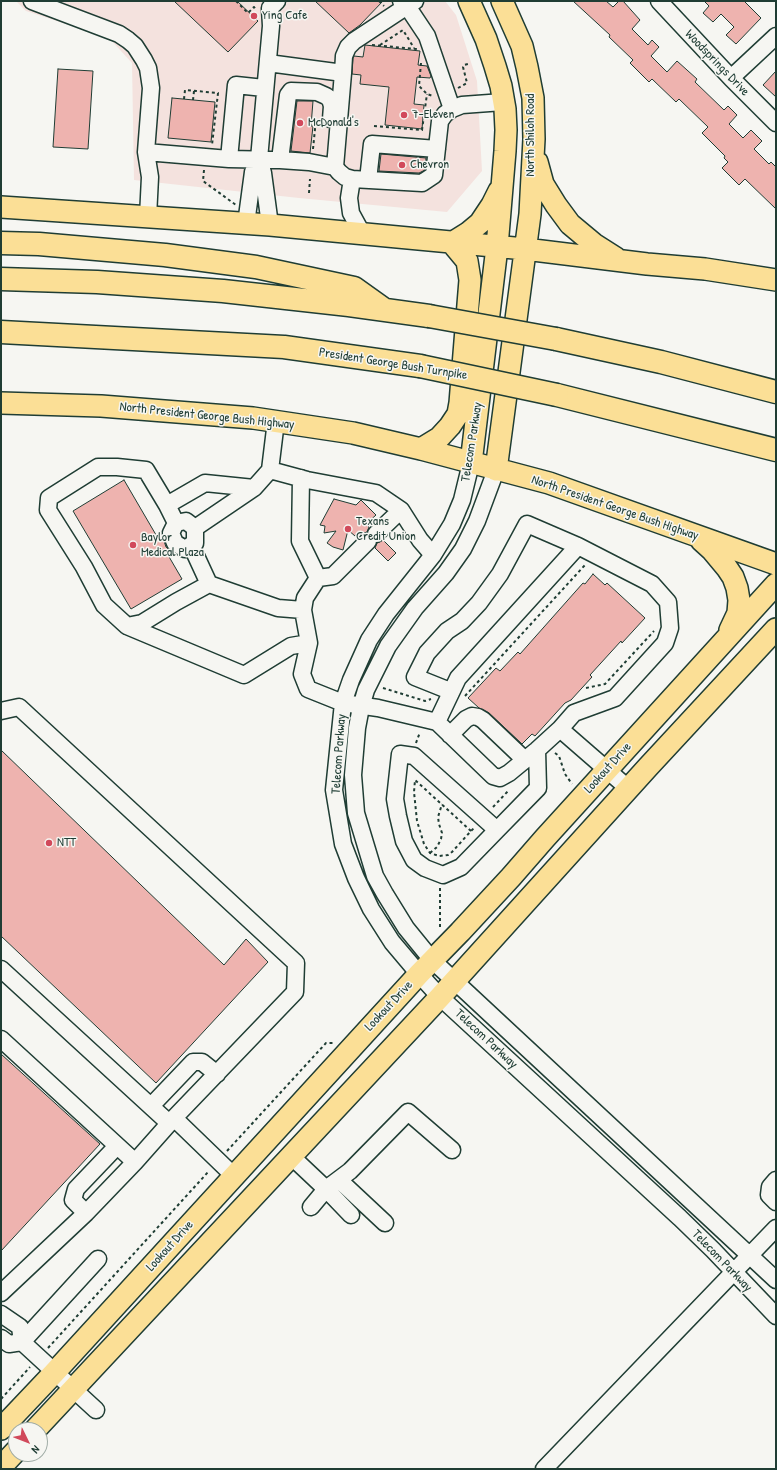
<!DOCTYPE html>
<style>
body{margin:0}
#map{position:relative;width:777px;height:1470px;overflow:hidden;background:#f6f6f2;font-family:"Patrick Hand",sans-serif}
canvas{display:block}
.frame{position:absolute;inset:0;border:2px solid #1f3d34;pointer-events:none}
.north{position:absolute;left:8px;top:1422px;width:40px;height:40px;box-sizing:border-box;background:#f6f6f2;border:1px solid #a0aca6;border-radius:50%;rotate:133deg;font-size:11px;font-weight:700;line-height:16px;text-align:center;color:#1f3d34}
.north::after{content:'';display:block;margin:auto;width:14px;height:18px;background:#d1495b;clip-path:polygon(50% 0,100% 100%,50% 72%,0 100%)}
</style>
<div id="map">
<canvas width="777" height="1470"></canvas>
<div class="frame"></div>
<div class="north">N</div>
</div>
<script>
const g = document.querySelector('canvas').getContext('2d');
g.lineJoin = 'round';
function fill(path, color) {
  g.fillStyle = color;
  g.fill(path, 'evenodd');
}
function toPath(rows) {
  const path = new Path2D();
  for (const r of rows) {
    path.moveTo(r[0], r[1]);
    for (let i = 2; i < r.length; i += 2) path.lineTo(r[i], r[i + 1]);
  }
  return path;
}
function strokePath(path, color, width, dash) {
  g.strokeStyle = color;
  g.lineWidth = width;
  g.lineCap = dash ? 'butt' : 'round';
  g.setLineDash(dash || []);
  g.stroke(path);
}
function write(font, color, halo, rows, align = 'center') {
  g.font = font + ' "Patrick Hand",sans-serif';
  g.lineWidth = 3;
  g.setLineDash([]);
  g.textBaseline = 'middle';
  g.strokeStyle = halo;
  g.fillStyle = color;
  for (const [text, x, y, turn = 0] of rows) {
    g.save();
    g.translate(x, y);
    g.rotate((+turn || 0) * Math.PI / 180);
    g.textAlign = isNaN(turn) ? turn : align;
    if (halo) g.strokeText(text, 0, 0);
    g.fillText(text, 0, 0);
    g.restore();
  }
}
fill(toPath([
 [16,1,445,1,456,15,477,81,482,171,447,212,299,198,134,180,132,63,109,38,26,11]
]), '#f4e2de');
const building = toPath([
 [174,1,237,1,258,21,228,52,174,1],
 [315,1,383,1,360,25,349,33,315,1],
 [573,1,606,1,613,7,619,1,623,1,640,20,632,29,648,45,652,40,659,47,651,56,667,72,677,61,697,79,695,82,724,110,728,106,737,115,729,124,743,138,751,130,762,141,754,149,769,164,771,162,776,167,776,209,745,179,739,185,722,168,728,162,724,158,725,156,702,133,708,127,679,99,676,102,652,79,649,82,630,63,633,60,609,37,610,35,573,1],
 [704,1,744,1,761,18,736,44,726,35,734,27,721,14,713,22,703,13,709,6,704,1],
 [365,45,420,51,418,65,427,66,431,76,430,78,417,77,414,104,424,105,422,129,385,125,389,87,360,84,361,75,352,74,353,58,354,56,363,57,365,45],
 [58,69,93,71,88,149,53,147,58,69],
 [776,71,776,97,763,85,776,71],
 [172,98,215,102,211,142,168,138,172,98],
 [297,101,313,101,311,126,313,126,310,153,291,151,297,101],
 [381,154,426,158,425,170,419,173,379,171,381,154],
 [124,480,159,540,163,538,166,547,172,552,168,555,182,579,131,609,73,511,124,480],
 [334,499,356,505,361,500,376,515,366,524,369,527,367,532,361,535,358,532,355,536,348,530,343,550,333,547,327,543,336,531,324,533,325,526,320,525,334,499],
 [383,540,396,553,388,561,375,548,377,543,383,540],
 [593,574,605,585,607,583,645,618,622,643,621,641,590,675,592,677,571,700,565,703,535,736,532,734,522,744,489,713,479,708,468,698,496,668,500,671,518,652,520,654,583,583,585,584,593,574],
 [1,750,224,965,246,939,268,962,156,1083,1,936,1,750],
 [1,1054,100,1144,1,1251,1,1054]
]);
fill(building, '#eeb3af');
strokePath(building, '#1f3d34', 1);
const minor = toPath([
 [32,1,119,34,128,40,135,46,144,60,148,68,151,88,146,152,150,177,148,217],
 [415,1,407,6,427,36,452,109],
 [659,1,731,78,776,123],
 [268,63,343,73,344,56,348,47,354,41,407,6,401,1],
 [343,73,335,167,339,172,345,177,352,179,422,183,434,175,440,121,445,114,452,109,462,105,503,102],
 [731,78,776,36],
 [146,152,229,159,280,160,309,162,335,167],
 [229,159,236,85,264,88],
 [259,159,263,173,270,225],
 [280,160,288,95,291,91,317,92,326,96,330,99,332,106,331,119],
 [352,179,349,198,351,213,363,235],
 [368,180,372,144,437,149],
 [246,224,253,172,259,159,271,26,270,8,277,1],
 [471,463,462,500,452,524,433,555,386,614,369,640,351,680,343,703,334,790,343,844,356,878,371,909,392,942,419,974,440,997,680,1218,713,1250,776,1316],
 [270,470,276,421],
 [496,470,477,521,463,549,446,573,415,608,388,646,366,690,361,707,357,728,353,775,356,813,375,876,385,894,406,928,432,960,776,1280],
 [301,478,300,541,318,578,305,598,303,610,309,643,302,674,308,689,343,703,378,708,437,722,493,776,500,778,509,773,537,750,560,729,629,789],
 [167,505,205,483,254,488],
 [176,523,167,505,146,470,117,467,98,467,49,498,48,510,84,567,104,605,127,626,142,623,176,602,209,584,191,545],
 [195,528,195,543,185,549,175,543,171,533,176,523,186,521,195,528,254,488,270,470,307,480,376,493,401,510,420,540,433,555],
 [376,534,401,510],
 [318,578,333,576,368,541],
 [209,584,278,608,303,610],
 [127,626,244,675,291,646,309,643],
 [450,691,415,677,427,653,447,631,462,621,479,603,500,574,527,524,578,546],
 [1,711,19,707,296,963,295,992,174,1118,234,1176],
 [437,722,458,678,578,546,652,584,668,602,670,628,665,643,615,698,574,713,560,729],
 [450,735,466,719,472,716,478,717,483,720,525,760],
 [497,830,414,756,400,754,395,799,398,816,404,841,414,860,425,868,443,875,461,867,497,830,538,788,537,750],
 [1,969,169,1123],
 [1,1039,135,1162,174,1118],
 [151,1106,193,1062,202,1062,217,1074],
 [291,1156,326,1189,311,1207],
 [339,1180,385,1223],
 [776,1180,770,1187,769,1195,776,1202],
 [86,1213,135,1162],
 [351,1215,326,1189,350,1171,408,1112,452,1150],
 [1,1293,86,1213,73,1200,76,1189,117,1146],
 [1,1314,20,1327,22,1342,9,1344,1,1338],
 [96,1410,22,1342,98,1259],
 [544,1469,776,1228]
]);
const major = toPath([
 [469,1,486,39,495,66,501,86,505,109,506,130,505,151,497,247,471,463],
 [537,162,543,184,556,205,570,224,594,244,616,258],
 [1,207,270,225,525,249,647,264,705,269,776,280],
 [1,403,101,406,253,418,353,433,421,449,549,483,776,564],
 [421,449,439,438,450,426,458,414,460,403,470,280,467,261,452,243,468,233,480,223,492,205,499,191],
 [496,470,530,214,534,139,533,98,527,67,522,46,502,1],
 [701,540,712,550,727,568,733,577,737,588,739,600,738,613,730,630],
 [1,1429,54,1373,419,974,460,932,511,877,545,838,776,584],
 [35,1430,440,997,648,767,776,629],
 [1,1467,16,1451]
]);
const highway = toPath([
 [1,243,39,244,165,255,256,267,354,288,382,308],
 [1,279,97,282,223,291,349,305,429,316],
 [1,332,284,347,420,366],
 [556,339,661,362,776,392],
 [557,395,776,450]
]);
strokePath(minor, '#1f3d34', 19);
strokePath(major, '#1f3d34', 24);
strokePath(highway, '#1f3d34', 25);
strokePath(toPath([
 [236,1,248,13,254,7,256,10],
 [379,1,384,6],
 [372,45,417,49],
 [380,45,403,30,414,48],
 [421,63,419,86,427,94,433,96],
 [458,88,467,83,463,67,464,65,468,64],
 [184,99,185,90,218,93,212,145],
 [193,100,194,91],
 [374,126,422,130,427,94],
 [313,149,316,119],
 [204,170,203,181,236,205],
 [309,193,310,179],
 [383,688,425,701,431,699],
 [586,688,605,684,654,631],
 [465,696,585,565],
 [416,743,420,732],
 [555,753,559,756,565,774,572,784],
 [493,807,509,790],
 [471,831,415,780,414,792,417,821,424,844,430,853,439,856,448,855,452,852,471,831,475,827],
 [430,853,437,847,441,839,442,833,439,824,438,817,442,804],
 [440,888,440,929],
 [227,1151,326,1043,333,1043],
 [48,1348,209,1171],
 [1,1399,30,1367],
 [40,1448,43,1444]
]), '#1f3d34', 2, [3, 3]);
strokePath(minor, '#f6f6f2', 16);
strokePath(major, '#fbdf96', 21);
strokePath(highway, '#fbdf96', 22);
const highwayBridge = toPath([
 [429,316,556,339],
 [420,366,557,395]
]);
strokePath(highwayBridge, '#1f3d34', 25, []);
strokePath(highwayBridge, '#fbdf96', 22);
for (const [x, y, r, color] of [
 [254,16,4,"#d1495b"],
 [404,115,4,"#d1495b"],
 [300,123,4,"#d1495b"],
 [402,165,4,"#d1495b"],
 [348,529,4,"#d1495b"],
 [133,545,4,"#d1495b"],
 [49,843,4,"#d1495b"]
]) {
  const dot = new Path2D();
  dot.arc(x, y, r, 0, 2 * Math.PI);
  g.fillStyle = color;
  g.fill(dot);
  strokePath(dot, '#f6f6f2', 1.5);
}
write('13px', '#1f3d34', '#f6f6f2', [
 ["Ying Cafe",262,16],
 ["7-Eleven",412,115],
 ["McDonald's",308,123],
 ["Chevron",410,165],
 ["Texans",356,522],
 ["Credit Union",356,537],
 ["Baylor",141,538],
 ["Medical Plaza",141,553],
 ["NTT",57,843]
], 'left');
write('13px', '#1f3d34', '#f6f6f2', [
 ["Woodsprings Drive",717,63,46],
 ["North Shiloh Road",531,135,-90],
 ["President George Bush Turnpike",393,364,9],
 ["North President George Bush Highway",207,416,6],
 ["Telecom Parkway",472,442,-81],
 ["North President George Bush Highway",615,508,19],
 ["Telecom Parkway",339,754,-86],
 ["Lookout Drive",608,768,-48],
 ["Lookout Drive",389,1006,-47],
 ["Telecom Parkway",486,1039,43],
 ["Lookout Drive",170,1246,-48],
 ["Telecom Parkway",722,1261,46]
]);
</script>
